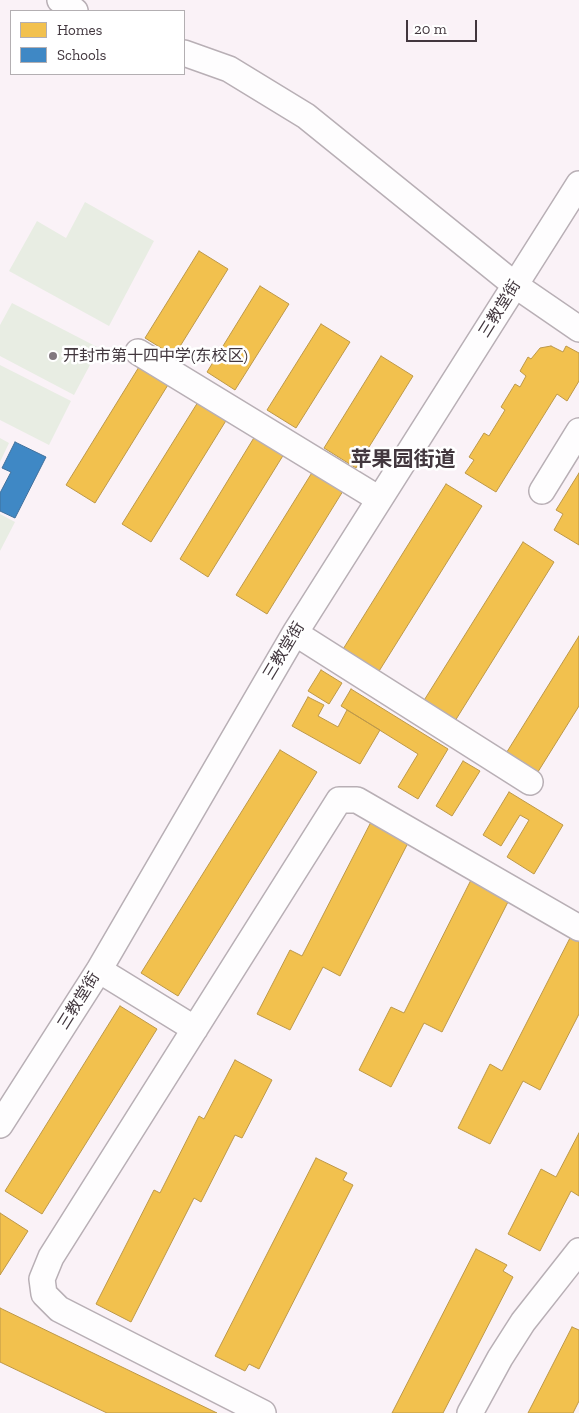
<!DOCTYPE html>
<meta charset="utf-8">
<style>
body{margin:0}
#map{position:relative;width:579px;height:1413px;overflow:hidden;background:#faf2f7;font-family:"Zilla Slab",serif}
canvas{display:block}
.legend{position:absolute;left:10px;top:10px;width:175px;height:65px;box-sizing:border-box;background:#fff;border:1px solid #b3afb2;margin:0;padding:6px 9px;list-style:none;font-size:15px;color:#42373e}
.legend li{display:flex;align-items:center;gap:10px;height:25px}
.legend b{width:25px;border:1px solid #b3afb2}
.scale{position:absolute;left:406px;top:20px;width:71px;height:22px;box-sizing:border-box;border:2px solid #42373e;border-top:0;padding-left:6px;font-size:15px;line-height:18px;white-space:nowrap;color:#42373e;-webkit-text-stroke:4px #fff;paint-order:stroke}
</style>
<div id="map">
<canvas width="579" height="1413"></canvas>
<ul class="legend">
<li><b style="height:14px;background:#f2c14e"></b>Homes</li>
<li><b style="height:14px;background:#3f88c5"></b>Schools</li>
</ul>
<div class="scale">20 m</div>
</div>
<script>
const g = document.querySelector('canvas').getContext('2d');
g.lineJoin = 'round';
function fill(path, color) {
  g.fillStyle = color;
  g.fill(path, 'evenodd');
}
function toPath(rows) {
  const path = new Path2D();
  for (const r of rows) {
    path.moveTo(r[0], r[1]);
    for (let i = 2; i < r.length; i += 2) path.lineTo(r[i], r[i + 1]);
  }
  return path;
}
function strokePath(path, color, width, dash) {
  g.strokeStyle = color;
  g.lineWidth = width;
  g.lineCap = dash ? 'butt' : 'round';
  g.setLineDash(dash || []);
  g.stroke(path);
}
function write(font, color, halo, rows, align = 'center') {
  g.font = font + ' "Zilla Slab","Noto Sans SC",serif';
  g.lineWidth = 5;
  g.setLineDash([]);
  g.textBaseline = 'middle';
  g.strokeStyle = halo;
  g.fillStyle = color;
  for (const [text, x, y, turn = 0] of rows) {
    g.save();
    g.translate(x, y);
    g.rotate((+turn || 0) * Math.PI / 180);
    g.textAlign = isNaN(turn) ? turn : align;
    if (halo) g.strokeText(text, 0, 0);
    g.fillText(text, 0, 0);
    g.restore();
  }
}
fill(toPath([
 [85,202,154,241,109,326,9,271,37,221,66,238],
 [12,303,99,348,74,395,0,356,0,325],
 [0,365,71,401,49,445,0,420],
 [0,438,9,443,0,462],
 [0,514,15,522,0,551]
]), '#e8ede3');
const homes = toPath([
 [199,251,228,269,174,356,145,338,199,251],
 [260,286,289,304,235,390,207,372,260,286],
 [321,324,350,342,296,428,267,410,321,324],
 [551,346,563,352,566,346,579,353,579,381,567,401,557,394,496,492,465,473,474,460,469,457,484,433,489,436,505,410,501,407,515,384,520,387,526,376,520,371,528,357,531,359,540,348,551,346],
 [381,356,413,376,356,468,324,448,381,356],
 [142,362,171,380,95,503,66,485,142,362],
 [198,402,227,419,151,542,122,524,198,402],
 [255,436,284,454,208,577,180,559,255,436],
 [313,471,343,491,267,614,236,595,313,471],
 [579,473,579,545,554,530,563,514,556,510,579,473],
 [446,484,482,506,376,676,340,654,446,484],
 [523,542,554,562,455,721,423,702,523,542],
 [579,636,579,706,536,775,505,755,579,636],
 [321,670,342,683,329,704,308,691,321,670],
 [351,689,448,749,418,799,398,787,418,754,341,706,351,689],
 [308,697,324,705,318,716,338,727,347,710,380,730,360,764,292,726,308,697],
 [280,750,317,772,178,996,141,973,280,750],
 [463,761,480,771,452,816,436,806,463,761],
 [509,792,563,825,534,874,507,857,529,820,520,815,501,846,483,835,509,792],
 [371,822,409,841,340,976,323,967,290,1030,257,1014,290,950,302,956,371,822],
 [472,878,510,898,442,1032,424,1023,391,1087,359,1070,391,1007,404,1013,472,878],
 [571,936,579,940,579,1014,540,1090,523,1081,490,1144,458,1128,490,1064,502,1071,571,936],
 [120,1006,157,1029,42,1214,5,1191,120,1006],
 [235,1060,272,1080,242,1138,235,1135,201,1202,194,1198,131,1322,96,1304,154,1190,160,1193,199,1116,204,1119,235,1060],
 [579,1133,579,1196,571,1191,540,1251,508,1234,541,1169,556,1177,579,1133],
 [316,1158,347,1173,343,1180,353,1185,259,1369,249,1364,245,1371,215,1356,316,1158],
 [0,1213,28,1231,0,1275,0,1213],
 [476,1249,507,1265,503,1271,513,1277,443,1413,392,1413,476,1249],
 [0,1308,217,1413,107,1413,0,1362,0,1308],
 [572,1327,579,1330,579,1401,573,1413,528,1413,572,1327]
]);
fill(homes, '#f2c14e');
strokePath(homes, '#bd9849', 1);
const schools = toPath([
 [15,442,46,457,15,518,0,511,0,493,11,472,2,468,15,442]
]);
fill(schools, '#3f88c5');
strokePath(schools, '#40709c', 1);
const minor = toPath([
 [60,0,75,11],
 [184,53,229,69,306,116,515,285,579,329],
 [138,352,379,499],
 [542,491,579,431],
 [295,633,530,782],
 [99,970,195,1029],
 [0,1125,99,970,295,633,579,184],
 [263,1413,59,1309,44,1294,42,1279,51,1257,339,800,357,800,579,928],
 [470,1413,500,1358,523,1322,579,1251]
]);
strokePath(minor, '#b8afb5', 28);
strokePath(minor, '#fefdfe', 25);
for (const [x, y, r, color] of [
 [53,356,5,"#82787f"]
]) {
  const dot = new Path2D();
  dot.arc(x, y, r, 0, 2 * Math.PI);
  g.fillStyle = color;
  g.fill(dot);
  strokePath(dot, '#fff', 2);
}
write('16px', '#42373e', '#fff', [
 ["三教堂街",500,309,-58],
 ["三教堂街",284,651,-59],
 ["三教堂街",79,1001,-58]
]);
write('16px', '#42373e', '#fff', [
 ["开封市第十四中学(东校区)",63,356]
], 'left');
write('bold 21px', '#42373e', '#fff', [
 ["苹果园街道",403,460]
]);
</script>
